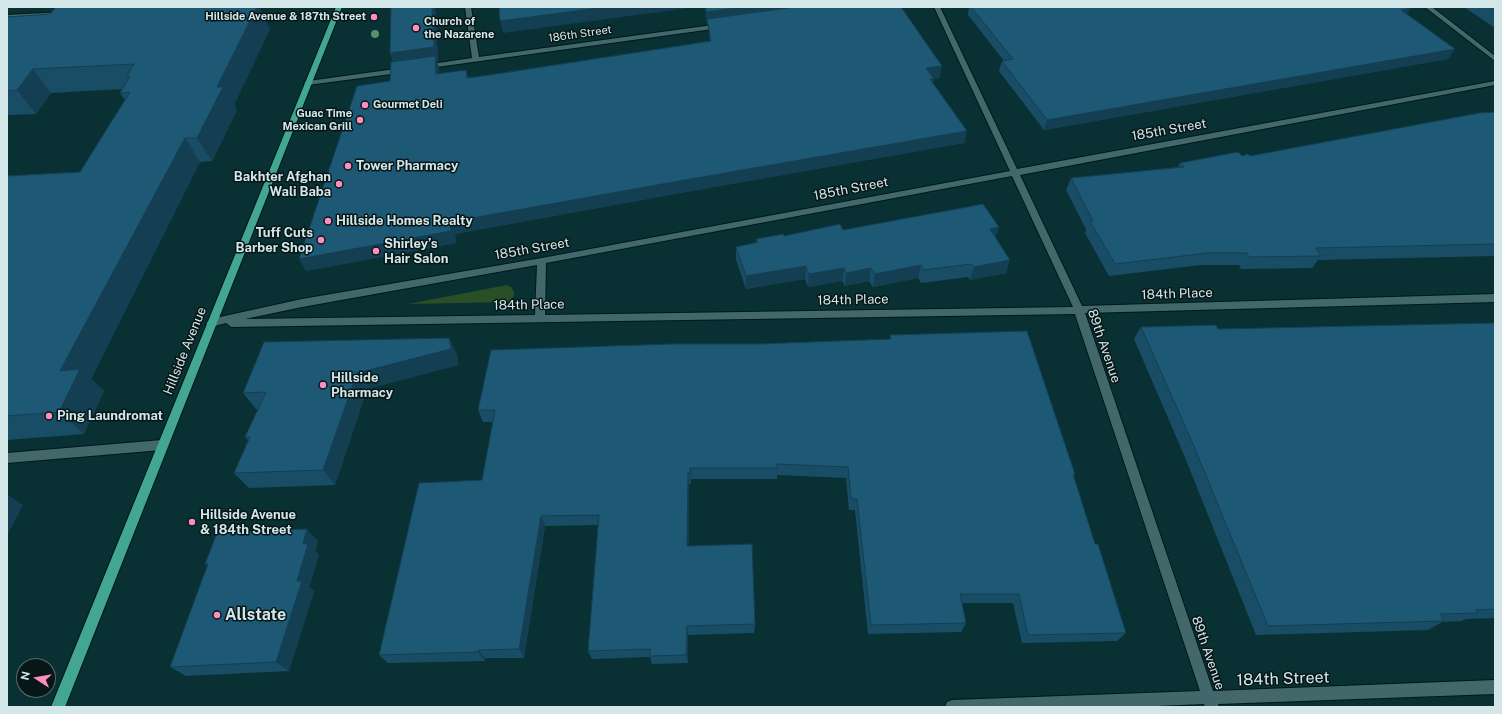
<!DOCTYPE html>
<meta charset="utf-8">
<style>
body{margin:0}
#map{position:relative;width:1502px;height:714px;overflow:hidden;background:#093134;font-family:"Public Sans",sans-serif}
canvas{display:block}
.frame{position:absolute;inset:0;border:8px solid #d3e7e9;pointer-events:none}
.north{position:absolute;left:16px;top:658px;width:40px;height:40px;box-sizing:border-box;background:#071617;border:1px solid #596a6b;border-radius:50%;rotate:282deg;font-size:11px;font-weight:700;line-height:16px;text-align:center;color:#d3e7e9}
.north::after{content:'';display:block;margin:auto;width:14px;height:18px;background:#fe8ebd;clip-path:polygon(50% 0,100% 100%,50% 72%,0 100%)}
</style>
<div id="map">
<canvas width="1502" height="714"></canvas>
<div class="frame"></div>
<div class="north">N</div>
</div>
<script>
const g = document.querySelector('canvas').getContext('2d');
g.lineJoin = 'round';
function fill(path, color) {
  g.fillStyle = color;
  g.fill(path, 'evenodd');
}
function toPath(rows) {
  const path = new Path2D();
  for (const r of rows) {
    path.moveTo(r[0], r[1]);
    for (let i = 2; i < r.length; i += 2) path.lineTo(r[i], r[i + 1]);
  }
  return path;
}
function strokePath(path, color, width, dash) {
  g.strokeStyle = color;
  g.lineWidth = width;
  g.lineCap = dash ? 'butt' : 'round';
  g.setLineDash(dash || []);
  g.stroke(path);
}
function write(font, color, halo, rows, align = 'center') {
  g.font = font + ' "Public Sans",sans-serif';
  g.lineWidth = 3;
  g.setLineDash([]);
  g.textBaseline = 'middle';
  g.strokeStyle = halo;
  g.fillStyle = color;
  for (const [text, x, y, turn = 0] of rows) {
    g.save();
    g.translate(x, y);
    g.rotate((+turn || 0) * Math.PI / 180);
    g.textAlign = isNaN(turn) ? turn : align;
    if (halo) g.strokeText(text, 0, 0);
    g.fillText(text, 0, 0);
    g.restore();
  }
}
fill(toPath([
 [507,285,511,287,514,292,514,296,508,302,408,304]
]), '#2a4f26');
const minor = toPath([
 [465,7,471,7,479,57,720,24,723,26,720,28,422,69,421,67,425,65,472,58,465,7],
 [934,7,940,7,1017,169,1495,81,1495,85,1020,175,1082,306,1495,294,1495,302,1085,313,1213,691,1495,680,1495,694,1218,704,1219,707,1205,707,1204,704,1132,707,945,707,947,702,952,700,1200,691,1075,314,231,327,226,323,211,327,206,323,211,319,302,299,542,258,1010,171,934,7],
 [1012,176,1073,307,545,315,546,263,1012,176],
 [537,265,535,315,245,319,302,307,537,265],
 [1425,7,1432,7,1495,56,1495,61,1425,7],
 [63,12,65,13,65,15,7,19,7,15,63,12],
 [403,68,407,70,406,72,308,85,304,83,308,81,403,68],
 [162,440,166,442,167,445,166,448,162,450,7,463,7,453,162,440]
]);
const major = toPath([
 [336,7,342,7,65,707,51,707,336,7]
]);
strokePath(minor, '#00181a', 2);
strokePath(major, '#00181a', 2);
fill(minor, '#43686b');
fill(major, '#42a691');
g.fillStyle = '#589067';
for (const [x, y] of [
 [375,34]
]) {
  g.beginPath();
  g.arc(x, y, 4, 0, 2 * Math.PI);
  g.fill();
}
fill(toPath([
 [391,7,435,7,438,61,437,61,439,68,439,74,466,70,468,78,710,41,708,24,707,24,705,7,901,7,942,66,939,78,934,79,933,83,967,131,964,143,686,192,455,234,456,243,306,271,390,81,393,62,390,53],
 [969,7,1409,7,1407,14,1455,49,1448,59,1044,130,999,71,1002,61,1004,61,968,15],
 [1464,7,1495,7,1495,28],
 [217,8,270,29,234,105,237,110,212,161,200,162,91,379,104,391,84,434,7,440,7,176,80,172,125,100,120,93,122,89,51,93,36,114,7,115,7,17],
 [1495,112,1495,256,1318,260,1312,268,1241,269,1239,265,1201,265,1109,276,1085,233,1086,229,1066,190,1071,178,1178,167,1180,163,1242,156,1250,156],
 [843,230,996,237,1006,273,970,280,968,277,921,283,918,278,873,287,869,281,845,286,842,281,808,287,805,279,746,289,736,260,736,247,756,243,756,239],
 [1495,323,1495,618,1466,619,1461,621,1442,622,1428,630,1256,635,1184,455,1134,339,1141,327,1218,329],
 [890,335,1075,474,1074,476,1095,544,1126,633,1117,641,1022,643,1013,603,962,603,966,623,961,632,868,634,855,510,849,510,846,478,777,475,777,479,691,479,691,484,689,484,689,546,755,624,754,633,688,635,688,663,652,664,650,657,592,659,588,651,598,525,545,526,524,658,485,658,485,661,388,663,379,655,482,480,493,422,483,422,478,410,759,344,890,339],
 [457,354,458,365,367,389,335,485,249,488,234,473,248,440,245,437,258,409,256,409,243,393],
 [318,541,315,551,319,555,309,587,314,591,289,671,186,676,170,667,207,566,205,564]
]), '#194d65');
fill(toPath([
 [257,7,259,7,270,29,234,105,237,110,212,161,197,138,217,87],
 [432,7,435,7,438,61,437,61,439,68,440,86,395,67,390,53],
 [606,7,697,7,503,33,500,21],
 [744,7,830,7,707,19,708,24,707,24,706,12],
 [1411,8,1404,18,1401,10],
 [1455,49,1448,59,1044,130,1047,120],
 [942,66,939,78,934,79,931,91,926,68],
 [33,69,51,93,36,114,17,90],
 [967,131,964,143,686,192,455,234,456,243,306,271,299,259,450,222,685,180],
 [185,138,200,162,91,379,104,391,84,434,59,412,60,371],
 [999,227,995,240,990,229],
 [1010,260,1006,273,970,280,974,267],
 [921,265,918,278,873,287,875,274],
 [806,266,805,279,746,289,746,276],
 [844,268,842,281,808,287,809,274],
 [871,268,869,281,845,286,846,273],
 [449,338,457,354,458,365,367,389,335,485,323,470,357,373],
 [690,468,691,479,691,484,690,473],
 [688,473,689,484,689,556,687,546],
 [7,494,23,505,7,536],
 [541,516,545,526,524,658,519,649],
 [307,529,318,541,315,551,319,555,309,587,314,591,289,671,276,662,297,581,303,544],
 [687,626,688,635,688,663,686,655],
 [479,650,485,658,485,661,478,652]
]), '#143e52');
const building = toPath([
 [56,7,213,7,213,8,228,7,257,7,217,87,223,87,197,138,185,138,60,371,80,369,59,412,7,416,7,176,80,172,130,92,120,93,130,76,127,76,134,64,33,69,17,90,7,91,7,17,50,14,56,7],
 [391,7,432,7,434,47,390,53,391,7],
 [499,7,606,7,500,21,499,7],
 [706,7,744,7,706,12,706,7],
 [795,7,901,7,942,66,926,68,934,79,930,79,967,131,685,180,450,222,451,231,299,259,357,86,390,81,391,62,435,56,436,74,466,70,467,78,490,75,711,41,707,19,795,7],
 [971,7,1409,7,1411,8,1401,10,1455,49,1047,120,1002,61,1013,59,971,7],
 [1490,7,1495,7,1495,10,1490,7],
 [1495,112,1495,244,1316,248,1321,256,1249,257,1247,253,1208,253,1115,264,1090,221,1093,221,1071,178,1184,167,1180,163,1238,152,1242,156,1248,154,1250,156,1479,113,1495,112],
 [983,204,999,227,990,229,1010,260,974,267,971,264,924,270,921,265,875,274,871,268,846,273,844,268,809,274,806,266,746,276,736,247,758,242,756,239,783,234,784,236,840,224,843,230,983,204],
 [1495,323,1495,609,1476,610,1478,613,1440,614,1444,621,1268,626,1193,444,1141,327,1216,325,1218,329,1495,323],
 [1027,331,1075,474,1073,474,1095,544,1098,544,1126,633,1028,635,1019,594,960,594,966,623,871,625,857,499,851,499,848,467,777,464,777,468,690,468,690,473,688,473,687,546,752,544,755,624,687,626,686,655,650,656,650,649,588,651,599,515,541,516,519,649,479,650,478,652,379,655,419,483,482,480,495,410,478,410,491,350,671,344,759,344,891,339,890,335,1027,331],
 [449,338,451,349,357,373,323,470,234,473,250,437,245,437,266,392,243,393,264,342,449,338],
 [307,529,303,544,308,544,297,581,302,581,276,662,170,667,208,564,205,564,217,533,307,529]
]);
fill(building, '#1d5975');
strokePath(building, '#143e52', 1);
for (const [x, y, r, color] of [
 [374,17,4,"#fe8ebd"],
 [416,28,4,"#fe8ebd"],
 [365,105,4,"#fe8ebd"],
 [360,120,4,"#fe8ebd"],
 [348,166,4,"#fe8ebd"],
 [339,184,4,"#fe8ebd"],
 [328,221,4,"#fe8ebd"],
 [321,240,4,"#fe8ebd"],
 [376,251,4,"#fe8ebd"],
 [323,385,4,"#fe8ebd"],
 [49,416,4,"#fe8ebd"],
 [192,522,4,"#fe8ebd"],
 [217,615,4,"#fe8ebd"]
]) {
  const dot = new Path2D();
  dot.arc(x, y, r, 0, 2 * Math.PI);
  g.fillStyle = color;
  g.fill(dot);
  strokePath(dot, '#071617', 1.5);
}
write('bold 11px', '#d3e7e9', '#071617', [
 ["Hillside Avenue & 187th Street",366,17],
 ["Church of",424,22,"left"],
 ["the Nazarene",424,35,"left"],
 ["Gourmet Deli",373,105,"left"],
 ["Guac Time",352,114],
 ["Mexican Grill",352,127]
], 'right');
write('11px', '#d3e7e9', '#071617', [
 ["186th Street",580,34,-8]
]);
write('13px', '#d3e7e9', '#071617', [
 ["185th Street",1169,130,-10],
 ["185th Street",851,189,-11],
 ["185th Street",532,249,-10],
 ["184th Place",1177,294,-2],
 ["184th Place",853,300,-1],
 ["184th Place",529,305,-1],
 ["89th Avenue",1104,346,71],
 ["Hillside Avenue",185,351,-68],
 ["89th Avenue",1208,653,71]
]);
write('bold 13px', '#d3e7e9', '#071617', [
 ["Tower Pharmacy",356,166],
 ["Bakhter Afghan",331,177,"right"],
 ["Wali Baba",331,192,"right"],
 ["Hillside Homes Realty",336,221],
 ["Tuff Cuts",313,233,"right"],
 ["Barber Shop",313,248,"right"],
 ["Shirley’s",384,244],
 ["Hair Salon",384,259],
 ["Hillside",331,378],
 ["Pharmacy",331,393],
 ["Ping Laundromat",57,416],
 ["Hillside Avenue",200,515],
 ["& 184th Street",200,530]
], 'left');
write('bold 16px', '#d3e7e9', '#071617', [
 ["Allstate",225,615]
], 'left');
write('16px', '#d3e7e9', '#071617', [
 ["184th Street",1283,679,-2]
]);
</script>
